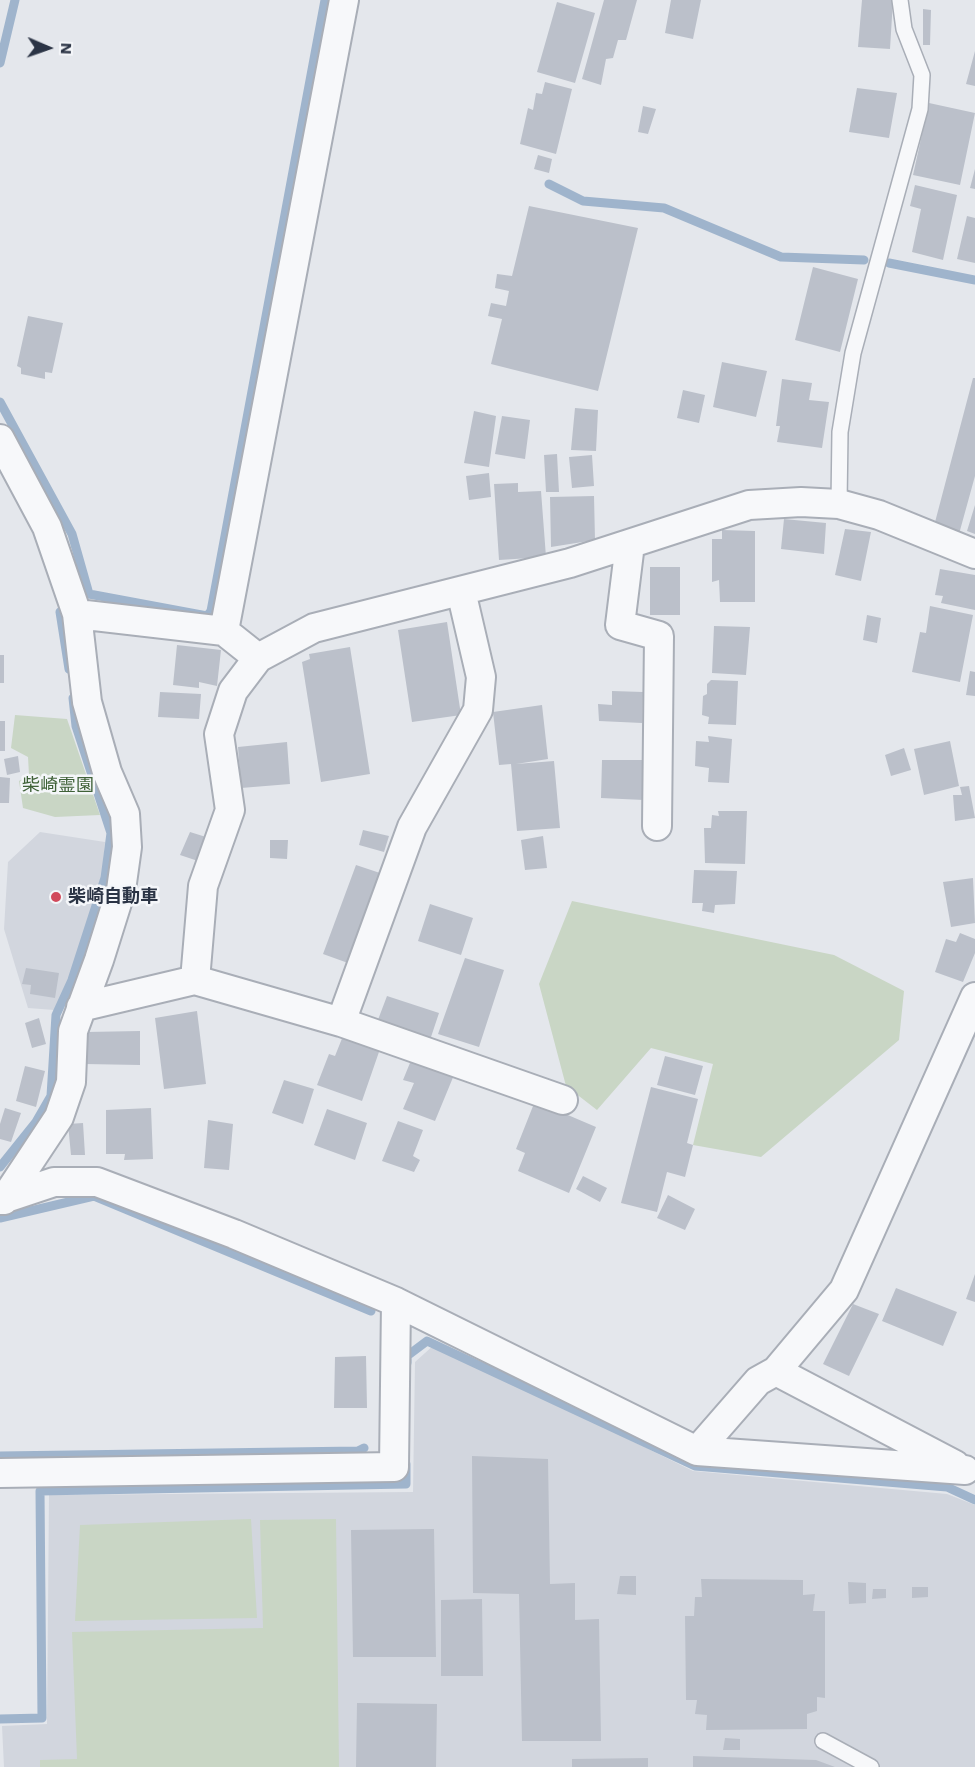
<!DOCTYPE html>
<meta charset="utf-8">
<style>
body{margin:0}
#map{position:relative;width:975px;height:1767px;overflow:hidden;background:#e4e7ec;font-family:"Work Sans",sans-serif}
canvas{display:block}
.north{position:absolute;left:18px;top:18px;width:60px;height:60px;-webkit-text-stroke:4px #f4f6f9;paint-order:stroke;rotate:92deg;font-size:16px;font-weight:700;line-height:24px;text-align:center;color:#2b3445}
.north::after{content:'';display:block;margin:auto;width:21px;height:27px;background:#2b3445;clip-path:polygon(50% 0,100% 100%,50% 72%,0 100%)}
</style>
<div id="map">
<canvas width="975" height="1767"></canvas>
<div class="north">N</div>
</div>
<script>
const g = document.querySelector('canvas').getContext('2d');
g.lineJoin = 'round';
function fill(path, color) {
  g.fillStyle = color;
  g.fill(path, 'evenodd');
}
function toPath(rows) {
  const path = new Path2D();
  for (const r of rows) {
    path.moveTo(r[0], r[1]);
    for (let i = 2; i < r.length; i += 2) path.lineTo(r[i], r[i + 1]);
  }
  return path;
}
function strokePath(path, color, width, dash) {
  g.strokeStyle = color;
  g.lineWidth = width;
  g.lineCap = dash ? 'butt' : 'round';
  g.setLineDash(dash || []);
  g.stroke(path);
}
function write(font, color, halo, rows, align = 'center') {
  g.font = font + ' "Work Sans","Noto Sans JP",sans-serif';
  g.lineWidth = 5;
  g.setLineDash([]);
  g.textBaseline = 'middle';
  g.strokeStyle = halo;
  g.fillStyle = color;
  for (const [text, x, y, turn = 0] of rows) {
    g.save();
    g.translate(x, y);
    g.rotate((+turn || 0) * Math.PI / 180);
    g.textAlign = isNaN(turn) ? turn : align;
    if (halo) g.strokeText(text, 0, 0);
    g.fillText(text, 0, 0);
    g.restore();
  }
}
fill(toPath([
 [40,832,105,842,102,876,71,975,54,1010,28,1008,4,929,8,862],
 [435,1344,693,1471,947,1494,975,1505,975,1767,4,1767,2,1726,47,1724,49,1495,413,1492,415,1362]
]), '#d2d6de');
fill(toPath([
 [15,715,67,719,100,815,55,817,23,808,19,781,29,775,28,757,11,748],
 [572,901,834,955,904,991,899,1040,761,1157,693,1145,713,1064,651,1048,597,1110,566,1086,539,984],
 [251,1519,257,1618,75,1621,80,1525],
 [336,1519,339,1767,40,1767,40,1760,77,1759,72,1632,263,1628,260,1520]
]), '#c9d6c5');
strokePath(toPath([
 [0,63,15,0],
 [549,184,583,201,664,208,781,257,864,260],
 [889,263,975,280],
 [0,402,72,534,89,594,207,616,211,611,325,0],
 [60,612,69,669],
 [0,1167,36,1122,51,1096,56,1015,72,980,105,878,111,833,76,726,73,698],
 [0,1218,94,1196,371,1311],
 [407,1363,407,1356,427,1341,695,1466,947,1487,975,1500],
 [0,1456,358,1451,364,1448],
 [0,1719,42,1718,40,1491,406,1484,406,1464]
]), '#9fb4cc', 9);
fill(toPath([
 [604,0,637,0,626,40,618,40,613,58,606,59,601,85,582,79],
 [671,0,701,0,693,39,665,33],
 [862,0,893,0,890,49,858,47],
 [557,2,595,13,575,83,537,72],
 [923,9,931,10,930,45,923,45],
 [975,51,975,86,966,84],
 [545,82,572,89,556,154,520,144,528,108,533,110,536,93,542,94],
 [857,88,897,93,889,138,849,132],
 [929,103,975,113,960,185,913,175],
 [643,106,656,109,648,134,638,132],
 [538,155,552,159,549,173,534,169],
 [975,169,975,189,970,188],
 [915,185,957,195,943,260,912,252,921,209,910,206],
 [529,206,638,228,598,391,491,364,502,319,488,316,491,303,506,306,509,291,495,288,497,274,512,276],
 [967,216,975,218,975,263,957,259],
 [813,267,858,279,840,352,795,340],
 [28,316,63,323,52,373,45,372,45,379,21,374,21,368,17,366],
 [722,362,767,371,756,417,713,407],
 [973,378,975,378,975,476,959,534,934,526],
 [782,379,812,383,809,400,829,402,822,448,777,442,780,426,776,426],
 [683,390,705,395,699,423,677,418],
 [575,408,598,410,596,451,571,450],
 [474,411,496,416,489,467,464,463],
 [502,416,530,420,525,459,495,454],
 [557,454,559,492,546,492,544,455],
 [592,455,594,486,572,488,569,457],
 [489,473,491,497,469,500,466,476],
 [518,483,518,492,541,491,546,557,499,560,494,484],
 [594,496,595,540,551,547,550,497],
 [975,505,975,534,967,531],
 [784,519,826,523,824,554,781,549],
 [845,529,871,532,861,581,835,575],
 [722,530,755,531,755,602,720,602,719,580,712,582,712,539,722,539],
 [650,567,680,567,680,615,650,615],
 [940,569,975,575,975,610,941,603,943,596,935,595],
 [930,606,973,615,960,682,912,672,920,632,926,633],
 [867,615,881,618,877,643,863,640],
 [447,622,461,715,412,722,398,630],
 [714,626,750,627,746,675,712,673],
 [177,645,221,650,217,686,199,682,199,688,173,685],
 [350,647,370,774,321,782,302,662,310,659,309,654],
 [0,655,4,655,4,683,0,683],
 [970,671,975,672,975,696,966,695],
 [711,680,738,681,736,725,708,724,709,717,702,715,703,696,707,694,707,684],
 [612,691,643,692,642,723,599,721,598,704,612,705],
 [160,692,201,694,199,719,158,717],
 [542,705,548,759,516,764,554,761,560,828,517,831,511,764,499,765,493,712],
 [0,721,5,721,5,751,0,751],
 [708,736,732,739,729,783,708,782,709,768,695,766,696,741,709,742],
 [950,741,959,786,924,795,914,749],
 [287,742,290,784,241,788,238,747],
 [904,748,911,770,891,776,885,755],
 [18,756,20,772,7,775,4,759],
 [602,760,643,760,644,800,601,798],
 [0,777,10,778,9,803,0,803],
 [969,786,975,818,955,821,953,795,962,795,960,787],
 [718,811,747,811,745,864,705,863,704,828,711,828,712,815,719,816],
 [363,830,389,836,384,852,359,845],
 [190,832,206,837,198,861,180,855],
 [543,836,547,868,525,870,521,840],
 [270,840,288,840,287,859,270,858],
 [356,865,380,873,348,963,323,954],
 [694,870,737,871,735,904,715,905,714,913,702,911,703,903,692,903],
 [973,878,975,923,951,927,943,882],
 [430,904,473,918,461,955,418,941],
 [960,933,975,939,975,953,963,982,935,972,946,939,956,942],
 [465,958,504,970,479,1047,438,1034],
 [26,968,59,973,55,998,30,994,31,985,22,984],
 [387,996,439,1013,429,1043,376,1025],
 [197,1011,206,1084,164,1089,155,1018],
 [39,1018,46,1044,32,1048,25,1023],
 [140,1031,140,1065,85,1064,86,1032],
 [343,1036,380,1049,362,1101,317,1085,329,1054,335,1056],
 [665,1056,703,1066,695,1095,657,1085],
 [412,1058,454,1075,435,1121,403,1109,414,1083,403,1080],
 [25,1066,45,1071,36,1107,16,1101],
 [284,1080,314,1089,303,1124,272,1113],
 [651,1087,698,1099,687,1143,693,1145,685,1177,667,1172,657,1212,621,1203],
 [535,1101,596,1127,569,1193,518,1171,525,1153,516,1149],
 [5,1108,21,1113,11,1142,0,1139,0,1124],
 [151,1108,153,1159,124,1160,125,1154,106,1154,106,1110],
 [327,1109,367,1123,355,1160,314,1145],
 [208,1120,233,1124,229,1170,204,1168],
 [398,1121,423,1130,413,1156,420,1160,414,1172,382,1161],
 [83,1123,85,1155,71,1155,68,1124],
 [583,1176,607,1188,600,1202,576,1189],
 [668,1195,695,1209,685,1230,657,1218],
 [975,1274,975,1302,966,1299],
 [896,1288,957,1312,943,1346,882,1321],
 [853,1304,879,1314,849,1376,823,1364],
 [366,1356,367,1408,334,1408,335,1357],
 [472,1456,548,1459,550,1584,575,1583,575,1620,599,1619,601,1741,522,1741,519,1594,473,1593],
 [434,1529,436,1657,353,1657,351,1530],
 [620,1576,636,1576,636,1595,617,1594],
 [701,1579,803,1580,803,1595,815,1594,813,1611,825,1611,825,1698,817,1697,817,1711,807,1714,807,1729,706,1730,707,1715,695,1714,697,1700,686,1700,685,1616,694,1616,695,1597,702,1597],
 [848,1582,866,1583,866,1603,849,1604],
 [912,1587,928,1587,928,1597,912,1598],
 [873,1589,886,1589,886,1598,872,1599],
 [482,1599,483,1676,441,1676,441,1600],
 [357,1703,437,1704,436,1767,356,1767],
 [725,1738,740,1739,740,1750,723,1750],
 [693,1756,816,1760,835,1767,693,1767],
 [648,1758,648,1767,572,1767,572,1759]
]), '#bbc0ca');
const service = toPath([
 [839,504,840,432,853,353,920,109,922,75,904,29,900,0],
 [823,1741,871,1767]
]);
const minor = toPath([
 [0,439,47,527,77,614,87,702,107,772,125,814,127,847,121,890,99,960,73,1031,71,1082,59,1117,4,1200],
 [630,544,620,625,659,636,657,826],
 [77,614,224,631],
 [258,658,224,631,344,0],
 [195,980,341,1022,563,1100],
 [81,1007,195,980,203,886,230,810,219,734,233,691,258,658,314,628,570,563,749,505,801,502,839,504,879,515,975,554],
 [341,1022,412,827,478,710,481,677,461,591],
 [0,1200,54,1182,97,1182,234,1234,396,1302,697,1451,965,1470],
 [776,1371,955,1465],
 [697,1451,758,1381,776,1371,844,1290,975,997],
 [0,1473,394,1467,396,1302]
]);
strokePath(service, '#a9aeb7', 18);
strokePath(minor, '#a9aeb7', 32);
strokePath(service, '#f7f8fa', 15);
strokePath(minor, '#f7f8fa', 28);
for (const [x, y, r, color] of [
 [56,897,6,"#d1495b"]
]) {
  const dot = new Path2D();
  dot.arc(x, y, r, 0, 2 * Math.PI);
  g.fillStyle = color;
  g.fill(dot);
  strokePath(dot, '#f4f6f9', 2);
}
write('18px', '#3f6138', '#f4f6f9', [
 ["柴崎霊園",58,786]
]);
write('bold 18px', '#2b3445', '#f4f6f9', [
 ["柴崎自動車",68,897]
], 'left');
</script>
